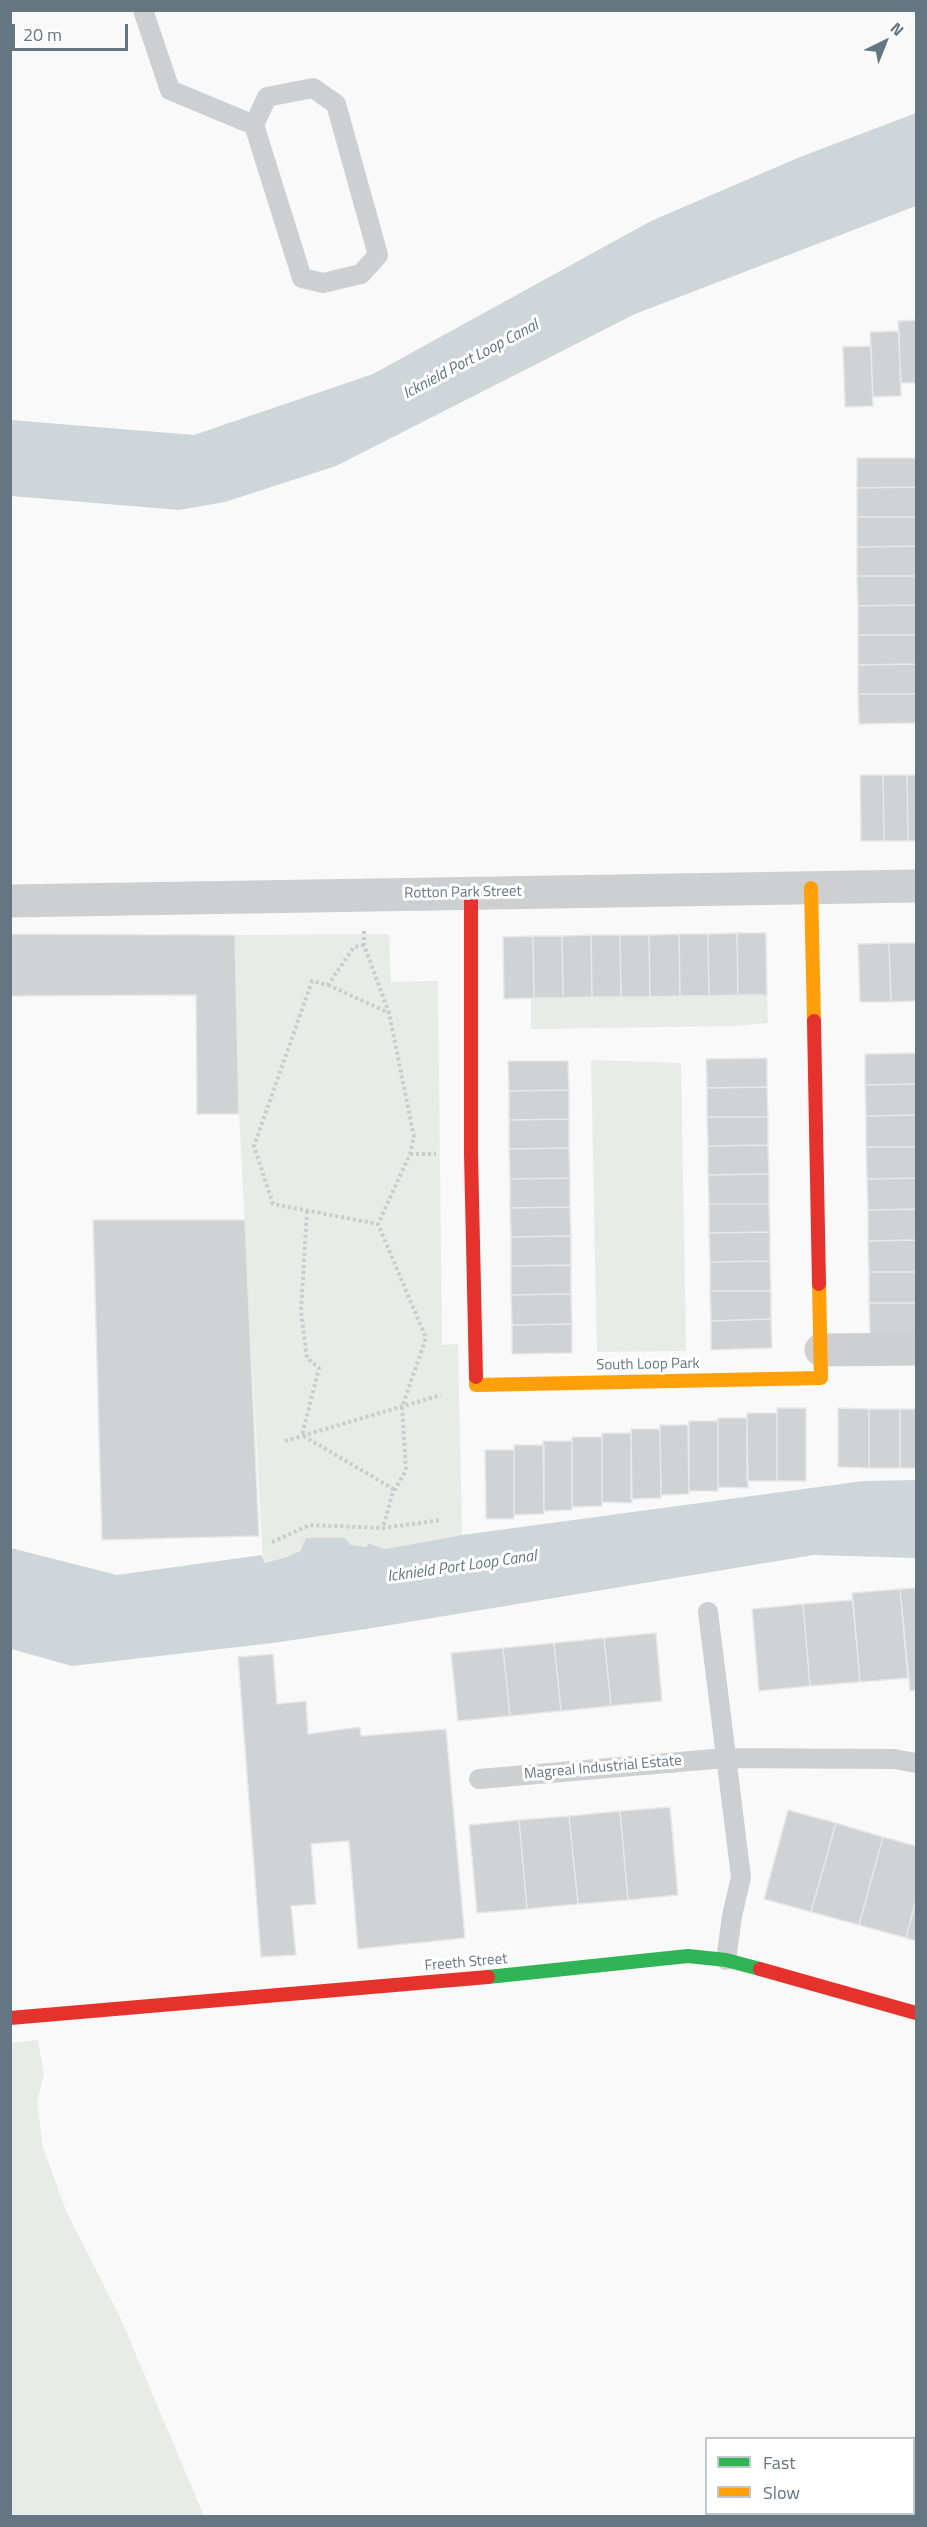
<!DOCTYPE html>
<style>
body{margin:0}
#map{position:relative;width:927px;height:2527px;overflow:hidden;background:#f9f9f9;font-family:"Titillium Web",sans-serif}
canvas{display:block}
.frame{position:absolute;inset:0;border:12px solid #657683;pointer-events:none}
.legend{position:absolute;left:705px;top:2437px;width:210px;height:78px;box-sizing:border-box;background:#fff;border:2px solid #c1c8cd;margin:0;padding:8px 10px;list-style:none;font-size:18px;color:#657683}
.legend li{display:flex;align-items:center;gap:12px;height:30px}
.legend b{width:30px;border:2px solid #c1c8cd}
.north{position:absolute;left:855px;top:12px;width:60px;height:60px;-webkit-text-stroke:4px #fff;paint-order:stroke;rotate:43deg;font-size:16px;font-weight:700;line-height:24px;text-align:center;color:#657683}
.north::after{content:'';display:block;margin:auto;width:21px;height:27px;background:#657683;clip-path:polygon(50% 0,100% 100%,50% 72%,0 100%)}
.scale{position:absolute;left:12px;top:24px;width:116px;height:27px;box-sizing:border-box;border:3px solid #657683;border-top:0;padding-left:8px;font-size:18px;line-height:21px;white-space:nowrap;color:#657683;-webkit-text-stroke:4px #fff;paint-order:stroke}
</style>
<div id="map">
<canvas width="927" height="2527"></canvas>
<div class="frame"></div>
<ul class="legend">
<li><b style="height:8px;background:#30b455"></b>Fast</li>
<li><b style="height:8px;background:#ff9f0a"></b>Slow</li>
</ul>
<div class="north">N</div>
<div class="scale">20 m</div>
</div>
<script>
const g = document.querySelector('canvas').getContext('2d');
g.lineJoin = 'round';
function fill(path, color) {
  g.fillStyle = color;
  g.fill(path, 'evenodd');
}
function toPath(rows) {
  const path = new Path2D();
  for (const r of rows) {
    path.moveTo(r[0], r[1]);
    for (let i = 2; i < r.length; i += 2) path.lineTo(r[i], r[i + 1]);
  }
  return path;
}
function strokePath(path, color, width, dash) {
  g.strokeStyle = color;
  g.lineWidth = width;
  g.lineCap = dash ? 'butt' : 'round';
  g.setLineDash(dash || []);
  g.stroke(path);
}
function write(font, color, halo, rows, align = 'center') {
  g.font = font + ' "Titillium Web",sans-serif';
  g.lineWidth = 6;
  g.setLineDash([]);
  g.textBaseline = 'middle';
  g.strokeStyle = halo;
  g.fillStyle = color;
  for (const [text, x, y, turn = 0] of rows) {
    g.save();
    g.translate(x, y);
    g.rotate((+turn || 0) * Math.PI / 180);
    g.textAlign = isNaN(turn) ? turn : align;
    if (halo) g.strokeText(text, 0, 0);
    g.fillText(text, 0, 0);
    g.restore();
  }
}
fill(toPath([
 [389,934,391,982,438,981,442,1345,458,1344,462,1535,385,1549,369,1543,367,1547,305,1543,300,1551,287,1557,263,1563,239,1114,235,935],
 [767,995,768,1023,734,1026,531,1029,531,998],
 [591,1060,681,1063,686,1351,597,1352],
 [38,2040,44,2074,37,2102,43,2148,66,2211,120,2317,204,2516,11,2516,11,2043]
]), '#e8ebe6');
fill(toPath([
 [916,113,916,206,635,314,336,466,225,502,179,510,11,496,11,420,194,435,373,374,651,221,800,157],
 [916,1480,916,1558,814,1555,366,1629,273,1643,72,1666,11,1649,11,1548,117,1575,262,1555,264,1563,287,1557,300,1551,306,1538,345,1538,350,1545,367,1547,368,1543,385,1549,462,1535,863,1481]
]), '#ced6d9');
const building = toPath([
 [916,320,916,383,901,383,898,321,916,320],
 [899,331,901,396,873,397,870,332,899,331],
 [871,346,873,406,845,407,843,347,871,346],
 [857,458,916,458,916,487,857,488,857,458],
 [916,487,916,517,857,517,857,488,916,487],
 [857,517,916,517,916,546,857,547,857,517],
 [916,546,916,576,857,576,857,547,916,546],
 [857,576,916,576,916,605,858,606,857,576],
 [916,605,916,635,858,635,858,606,916,605],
 [858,635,916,635,916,664,858,665,858,635],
 [916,664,916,694,858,694,858,665,916,664],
 [858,694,916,694,916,723,859,724,858,694],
 [860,775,883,775,884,841,861,841,860,775],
 [883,775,907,775,908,841,884,841,883,775],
 [907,775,916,775,916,841,908,841,907,775],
 [737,933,766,933,767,995,738,995,737,933],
 [737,933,738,995,709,996,708,934,737,933],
 [10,934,235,935,239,1114,197,1114,196,995,10,996,10,934],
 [679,934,708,934,709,996,680,996,679,934],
 [679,934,680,996,650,997,649,935,679,934],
 [591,935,620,935,621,997,592,997,591,935],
 [591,935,592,997,563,998,562,936,591,935],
 [620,935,649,935,650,997,621,997,620,935],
 [533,936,534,998,504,999,503,937,533,936],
 [533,936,562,936,563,998,534,998,533,936],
 [889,943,891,1002,860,1002,858,944,889,943],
 [889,943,916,943,916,1001,891,1002,889,943],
 [916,1053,916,1084,865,1085,865,1054,916,1053],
 [767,1058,767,1087,707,1088,706,1059,767,1058],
 [508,1061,568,1061,569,1090,509,1091,508,1061],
 [916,1084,916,1115,866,1116,865,1085,916,1084],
 [767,1087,768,1117,707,1117,707,1088,767,1087],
 [569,1090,569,1119,509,1120,509,1091,569,1090],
 [916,1115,916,1147,866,1147,866,1116,916,1115],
 [707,1117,768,1117,768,1145,708,1146,707,1117],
 [569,1119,569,1148,509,1149,509,1120,569,1119],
 [768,1145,769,1174,708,1175,708,1146,768,1145],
 [866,1147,916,1147,916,1178,867,1179,866,1147],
 [569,1148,570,1178,510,1179,509,1149,569,1148],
 [769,1174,769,1204,709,1204,708,1175,769,1174],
 [570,1178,570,1207,510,1208,510,1179,570,1178],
 [916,1178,916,1209,868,1210,867,1179,916,1178],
 [709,1204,769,1204,770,1232,709,1233,709,1204],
 [570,1207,571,1236,511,1237,510,1208,570,1207],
 [916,1209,916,1240,868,1241,868,1210,916,1209],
 [93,1220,245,1220,259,1536,102,1540,93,1220],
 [770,1232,770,1261,710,1262,709,1233,770,1232],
 [571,1236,571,1265,511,1266,511,1237,571,1236],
 [916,1240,916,1272,869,1272,868,1241,916,1240],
 [770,1261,771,1291,710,1291,710,1262,770,1261],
 [571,1265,571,1294,511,1295,511,1266,571,1265],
 [869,1272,916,1272,916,1303,869,1303,869,1272],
 [710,1291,771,1291,771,1319,711,1321,710,1291],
 [571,1294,572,1324,512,1325,511,1295,571,1294],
 [869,1303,916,1303,916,1334,870,1334,869,1303],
 [771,1319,772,1348,711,1350,711,1321,771,1319],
 [572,1324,572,1353,512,1354,512,1325,572,1324],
 [777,1408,806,1408,806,1481,777,1481,777,1408],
 [838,1408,869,1409,869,1468,838,1467,838,1408],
 [869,1409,900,1409,900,1468,869,1468,869,1409],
 [900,1409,916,1409,916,1468,900,1468,900,1409],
 [747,1413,777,1413,777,1481,747,1481,747,1413],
 [718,1418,747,1418,748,1488,718,1487,718,1418],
 [689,1421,718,1421,718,1491,689,1491,689,1421],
 [660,1425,688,1425,689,1494,661,1495,660,1425],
 [631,1429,660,1429,661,1498,631,1499,631,1429],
 [602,1433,631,1433,632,1503,602,1502,602,1433],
 [572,1437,602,1437,602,1506,572,1507,572,1437],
 [543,1441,572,1441,572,1510,544,1511,543,1441],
 [514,1445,544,1445,544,1514,514,1515,514,1445],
 [485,1450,514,1450,514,1519,486,1519,485,1450],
 [916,1588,916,1690,910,1691,900,1589,916,1588],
 [900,1589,908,1678,860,1682,852,1593,900,1589],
 [853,1600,860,1682,810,1686,803,1604,853,1600],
 [803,1604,810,1686,759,1691,752,1609,803,1604],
 [656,1633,662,1701,611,1706,604,1638,656,1633],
 [604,1638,611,1706,561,1711,554,1643,604,1638],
 [554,1643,561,1711,510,1716,503,1648,554,1643],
 [503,1648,510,1716,458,1721,451,1653,503,1648],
 [273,1654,277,1704,306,1701,308,1734,360,1727,361,1736,446,1729,465,1938,358,1949,349,1841,311,1844,316,1904,291,1906,296,1955,261,1957,238,1657,273,1654],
 [670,1807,678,1895,628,1900,620,1811,670,1807],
 [788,1810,836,1823,811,1912,764,1899,788,1810],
 [620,1811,628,1900,578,1904,569,1816,620,1811],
 [569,1816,578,1904,527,1909,519,1820,569,1816],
 [519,1820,527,1909,477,1913,469,1825,519,1820],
 [836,1823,883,1837,859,1925,811,1912,836,1823],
 [883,1837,916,1846,916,1900,906,1938,859,1925,883,1837],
 [916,1900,916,1941,906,1938,916,1900]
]);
fill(building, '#d0d2d3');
strokePath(building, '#e8e8e8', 1.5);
strokePath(toPath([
 [364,931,364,945,389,1013,414,1137,410,1154,378,1224,426,1338,402,1407,406,1470,392,1495,383,1528],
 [364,945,354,947,328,985,312,981,254,1146,273,1204,378,1224],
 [328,985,389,1013],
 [410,1154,436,1154],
 [307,1211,301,1311,307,1358,319,1368,302,1435,395,1490],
 [285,1441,441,1395],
 [272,1542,310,1525,383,1528,441,1520]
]), '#cbcccd', 4, [3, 3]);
strokePath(toPath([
 [143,10,170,90,254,125,302,278,323,283,361,274,378,255,336,104,313,88,267,97,254,125],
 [708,1612,741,1877,732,1916,726,1960],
 [479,1779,726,1758,894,1759,916,1763]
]), '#cecfd0', 20);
strokePath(toPath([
 [10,901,916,886],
 [821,1350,916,1349]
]), '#cecfd0', 33);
strokePath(toPath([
 [488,1977,688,1956,726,1960,760,1969]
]), '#30b455', 14);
strokePath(toPath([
 [811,888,814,1021],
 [476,1377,476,1385,821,1378,819,1284]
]), '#ff9f0a', 14);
strokePath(toPath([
 [471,893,471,1154,476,1377],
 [814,1021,819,1284],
 [760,1969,916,2013],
 [10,2018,488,1977]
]), '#e5322d', 14);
write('15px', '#657683', '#fff', [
 ["Rotton Park Street",463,893,-1],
 ["South Loop Park",648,1365,-1],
 ["Magreal Industrial Estate",603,1768,-5],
 ["Freeth Street",466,1963,-5]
]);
write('italic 16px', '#60757c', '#fff', [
 ["Icknield Port Loop Canal",471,360,-28],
 ["Icknield Port Loop Canal",462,1567,-8]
]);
</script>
